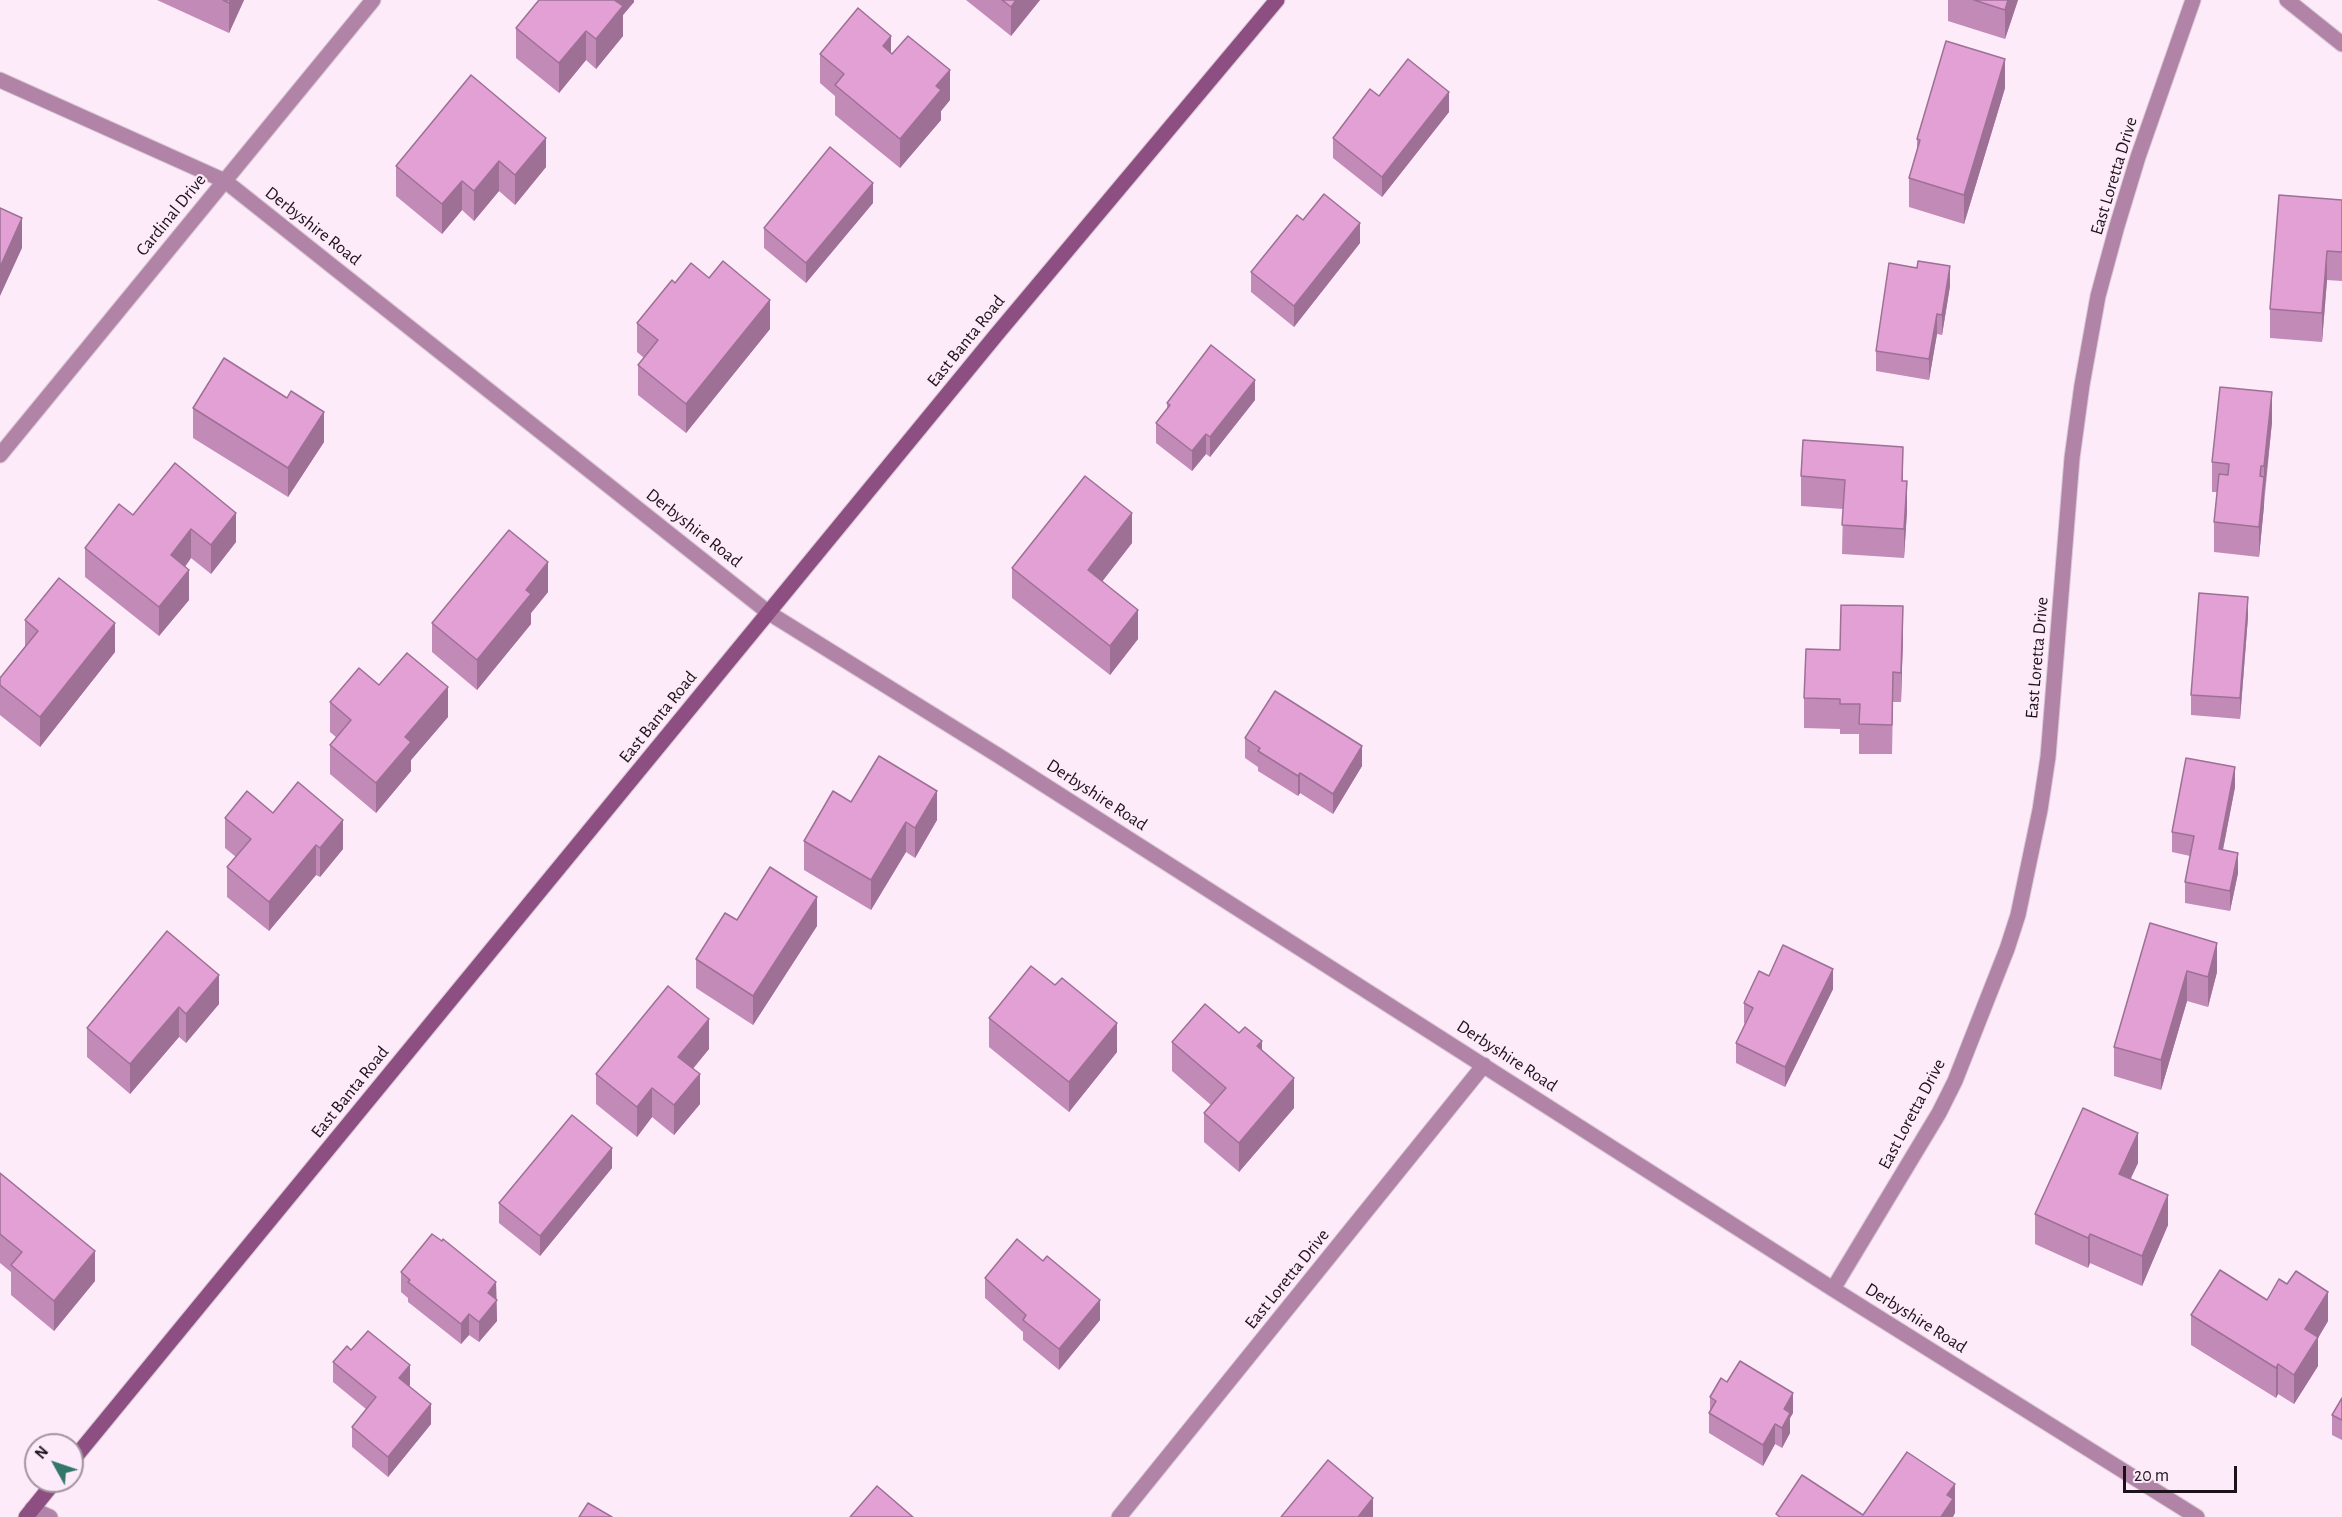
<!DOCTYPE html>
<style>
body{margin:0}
#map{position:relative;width:2342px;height:1517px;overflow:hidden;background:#fdebf9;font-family:"Alegreya Sans",sans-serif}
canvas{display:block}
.north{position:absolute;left:24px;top:1433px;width:60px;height:60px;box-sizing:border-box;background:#fdebf9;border:2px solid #a394a0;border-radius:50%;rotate:310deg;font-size:16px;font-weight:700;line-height:24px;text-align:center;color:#1c121a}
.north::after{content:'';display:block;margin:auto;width:21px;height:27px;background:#33776a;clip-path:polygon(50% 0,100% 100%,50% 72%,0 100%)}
.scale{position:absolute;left:2123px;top:1466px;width:114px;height:27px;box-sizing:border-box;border:3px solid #1c121a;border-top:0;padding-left:8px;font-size:18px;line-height:21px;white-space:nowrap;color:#1c121a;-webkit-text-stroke:4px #fdebf9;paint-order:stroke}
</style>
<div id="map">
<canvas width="2342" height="1517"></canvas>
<div class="north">N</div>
<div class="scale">20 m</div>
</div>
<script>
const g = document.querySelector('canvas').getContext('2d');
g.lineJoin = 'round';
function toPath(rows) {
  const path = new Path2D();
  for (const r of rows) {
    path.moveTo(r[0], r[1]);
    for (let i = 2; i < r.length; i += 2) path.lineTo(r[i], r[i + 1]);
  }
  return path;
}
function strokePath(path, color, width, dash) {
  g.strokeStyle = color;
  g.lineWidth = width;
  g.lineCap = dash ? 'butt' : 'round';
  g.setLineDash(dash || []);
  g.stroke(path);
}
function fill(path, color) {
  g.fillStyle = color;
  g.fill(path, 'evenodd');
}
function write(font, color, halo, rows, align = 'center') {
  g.font = font + ' "Alegreya Sans",sans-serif';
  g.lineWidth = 4.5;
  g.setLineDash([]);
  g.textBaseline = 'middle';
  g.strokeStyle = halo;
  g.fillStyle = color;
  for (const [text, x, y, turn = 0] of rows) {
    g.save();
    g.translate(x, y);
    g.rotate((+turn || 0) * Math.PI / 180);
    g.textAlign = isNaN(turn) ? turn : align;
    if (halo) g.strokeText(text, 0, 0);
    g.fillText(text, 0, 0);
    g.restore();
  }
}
const street = toPath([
 [2287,0,2342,44],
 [0,80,225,181,769,613,999,756,1833,1289,2197,1517],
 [0,455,373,0],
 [1833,1289,1939,1113,1955,1081,2007,949,2018,915,2040,810,2048,757,2072,458,2082,385,2098,296,2117,226,2138,157,2193,0],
 [32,1509,50,1517],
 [1119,1517,1484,1065]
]);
const secondary = toPath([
 [72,1461,997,334,1277,0],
 [26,1517,55,1481]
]);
strokePath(street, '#d9c8d5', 17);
strokePath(secondary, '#d9c8d5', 17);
strokePath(street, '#b083a7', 15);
strokePath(secondary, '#8d4e82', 15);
fill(toPath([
 [157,0,244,0,229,33],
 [634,0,634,2,623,15,623,36,596,69,586,60,559,93,516,58,516,28],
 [966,0,1040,0,1011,36],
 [1948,0,2018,0,2005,39,1948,21],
 [891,53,950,100,941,111,941,120,900,168,835,115,835,96,820,83,820,54],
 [471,75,546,167,515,205,499,191,474,221,462,210,442,234,396,196,396,166],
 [2005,88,1964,224,1909,207,1909,178,1917,151,1917,139],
 [1379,96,1449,112,1382,197,1333,158,1333,138],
 [2342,200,2342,281,2327,280,2322,342,2270,338,2270,309],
 [873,203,806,283,764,248,764,228],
 [1303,220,1360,243,1294,327,1251,292,1251,272],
 [675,283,770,329,686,433,638,395,638,365,644,358,637,352,637,323],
 [1950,286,1942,335,1937,334,1929,380,1876,371,1876,351],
 [1255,400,1210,457,1206,454,1192,471,1156,443,1156,423,1167,410,1167,403],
 [193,408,324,442,288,497,193,438],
 [2272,422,2259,557,2214,552,2214,522,2217,492,2212,492,2212,462],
 [175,463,236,542,211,574,191,558,185,567,189,600,159,636,85,577,85,548,133,515],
 [1801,476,1903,481,1907,511,1904,558,1842,554,1843,509,1801,506],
 [1132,543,1102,581,1138,639,1110,675,1012,598,1012,568],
 [548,592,531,613,531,624,477,690,432,652,432,623],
 [2248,617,2240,719,2191,715,2191,695],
 [25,620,115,652,40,747,0,715,0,678,25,647],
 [1903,635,1901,702,1893,702,1892,754,1859,754,1859,734,1840,734,1840,729,1804,728,1804,698,1840,650],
 [379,685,448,717,411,760,411,771,376,813,330,774,330,745,336,737,330,732,330,702],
 [1245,738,1362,766,1333,814,1300,793,1298,796,1258,771,1258,767,1245,758],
 [2235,787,2223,850,2238,873,2230,911,2185,903,2185,882,2190,856,2172,852,2172,832],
 [851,802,937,820,915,858,906,852,871,910,804,870,804,841],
 [273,813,343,849,320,877,316,875,269,931,227,897,227,867,236,857,225,848,225,818],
 [737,920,817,926,753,1025,696,988,696,959],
 [2150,923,2217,972,2208,1007,2187,1001,2161,1090,2114,1076,2114,1047],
 [167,931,219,1004,186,1043,179,1037,130,1094,87,1057,87,1028],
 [1769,976,1833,989,1785,1087,1736,1063,1736,1043,1745,1024,1744,1023,1744,1003],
 [989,1018,1117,1052,1069,1112,989,1047],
 [1239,1033,1262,1050,1294,1108,1239,1172,1204,1142,1204,1113,1211,1105,1172,1071,1172,1042],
 [709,1049,693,1069,700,1104,674,1135,652,1117,637,1137,596,1104,596,1074],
 [2138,1163,2130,1179,2168,1225,2142,1286,2090,1263,2088,1268,2035,1244,2035,1214],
 [612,1168,540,1256,499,1223,499,1203],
 [0,1173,95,1281,54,1331,11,1295,11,1272,0,1263],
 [401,1272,496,1282,497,1321,479,1342,469,1335,461,1344,408,1302,408,1298,401,1292],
 [985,1278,1100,1320,1059,1370,1023,1340,1023,1332,985,1298],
 [2267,1300,2328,1321,2318,1338,2318,1366,2294,1404,2278,1394,2276,1398,2191,1345,2191,1315],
 [351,1350,410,1385,409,1386,431,1424,388,1477,352,1447,352,1427,366,1409,333,1382,333,1362],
 [1727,1382,1793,1413,1790,1418,1790,1433,1782,1448,1775,1444,1763,1466,1709,1433,1709,1413,1710,1410,1710,1397],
 [2342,1398,2342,1440,2332,1435,2332,1415]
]), '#c28ab7');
fill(toPath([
 [231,0,244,0,229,33,229,3],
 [612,0,634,0,634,2,623,15,623,36,596,69,596,39],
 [1016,0,1040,0,1011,36,1011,7],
 [2008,0,2018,0,2005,39,2005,10],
 [586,31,586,60,559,93,559,63],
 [891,36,891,65,883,46],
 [2005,59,2005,88,1964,224,1964,195],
 [950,70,950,100,941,111,941,120,900,168,900,139,936,86],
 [1449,92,1449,112,1382,197,1382,177],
 [546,138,546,167,515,205,515,175],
 [499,161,499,191,474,221,474,191],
 [462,181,462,210,442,234,442,204],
 [873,183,873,203,806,283,806,263],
 [22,218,22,248,0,296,0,267],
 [1360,223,1360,243,1294,327,1294,306],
 [2327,251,2327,280,2322,342,2322,313],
 [1950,266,1950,286,1942,335,1942,315],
 [770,300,770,329,686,433,686,404],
 [1937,314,1937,334,1929,380,1929,359],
 [1255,380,1255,400,1210,457,1210,437],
 [2272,392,2272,422,2264,496,2264,466],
 [324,412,324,442,288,497,288,468],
 [1206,434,1206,454,1192,471,1192,451],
 [1903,447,1903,476,1902,511,1902,481],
 [2264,477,2264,506,2259,557,2259,527],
 [1907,481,1907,511,1904,558,1904,529],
 [236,513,236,542,211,574,211,545],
 [1132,513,1132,543,1088,600,1088,570],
 [191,529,191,558,171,585,171,555],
 [548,562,548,592,531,613,531,624,477,690,477,660,526,590],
 [189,570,189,600,159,636,159,607],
 [2248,597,2248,617,2240,719,2240,698],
 [1903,606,1903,635,1901,702,1901,673],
 [1138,610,1138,639,1110,675,1110,646],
 [115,623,115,652,40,747,40,717],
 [448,687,448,717,411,760,411,771,376,813,376,783,405,737],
 [1362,746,1362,766,1333,814,1333,794],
 [2235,767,2235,787,2219,869,2219,849],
 [1300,773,1300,793,1298,796,1298,776],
 [937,791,937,820,915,858,915,828],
 [343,820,343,849,320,877,320,848],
 [906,822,906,852,871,910,871,880],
 [316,845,316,875,269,931,269,902],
 [2238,853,2238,873,2230,911,2230,891],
 [817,897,817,926,753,1025,753,996],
 [2217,943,2217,972,2208,1007,2208,977],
 [1833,969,1833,989,1785,1087,1785,1067],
 [2187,971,2187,1001,2161,1090,2161,1060],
 [219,975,219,1004,186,1043,186,1014],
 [179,1007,179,1037,130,1094,130,1064],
 [709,1019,709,1049,678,1086,678,1057],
 [1117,1023,1117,1052,1069,1112,1069,1082],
 [1262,1041,1262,1071,1257,1046],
 [700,1074,700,1104,674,1135,674,1105],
 [1294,1078,1294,1108,1239,1172,1239,1143],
 [652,1088,652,1117,637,1137,637,1107],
 [2138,1133,2138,1163,2119,1204,2119,1174],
 [612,1148,612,1168,540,1256,540,1236],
 [2168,1195,2168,1225,2142,1286,2142,1256],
 [2090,1234,2090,1263,2088,1268,2088,1238],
 [95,1251,95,1281,54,1331,54,1301],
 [496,1282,497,1321,479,1342,479,1322,488,1293],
 [2328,1292,2328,1321,2318,1338,2318,1366,2294,1404,2294,1375,2305,1329],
 [1100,1300,1100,1320,1059,1370,1059,1349],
 [469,1314,469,1335,461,1344,461,1324],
 [2278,1364,2278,1394,2276,1398,2276,1368],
 [410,1365,410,1385,399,1398,399,1378],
 [1793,1393,1793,1413,1790,1418,1790,1433,1782,1448,1782,1428,1784,1409],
 [431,1404,431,1424,388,1477,388,1457],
 [1775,1424,1775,1444,1763,1466,1763,1445],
 [1955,1484,1955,1513,1953,1517,1941,1517,1947,1495],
 [1373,1498,1373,1517,1358,1517]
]), '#9e7095');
const building = toPath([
 [223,0,231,0,229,3,223,0],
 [539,0,614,0,623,6,596,39,586,31,559,63,516,28,539,0],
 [1002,0,1016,0,1011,7,1002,0],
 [1974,0,2008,0,2005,10,1974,0],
 [858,8,891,36,883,46,892,54,908,36,950,70,936,86,941,90,900,139,835,85,844,74,820,54,858,8],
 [1946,41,2005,59,1964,195,1909,178,1920,140,1917,139,1946,41],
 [1408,59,1449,92,1382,177,1333,138,1370,89,1379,96,1408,59],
 [471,75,546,138,515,175,499,161,474,191,462,181,442,204,396,166,471,75],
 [830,147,873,183,806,263,764,228,830,147],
 [1324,194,1360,223,1294,306,1251,272,1297,215,1303,220,1324,194],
 [2279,195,2342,200,2342,252,2327,251,2322,313,2270,309,2279,195],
 [0,208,22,218,0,267,0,208],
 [723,261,770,300,686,404,638,365,658,340,637,323,672,280,675,283,691,263,709,278,723,261],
 [1918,261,1950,266,1942,315,1937,314,1929,359,1876,351,1889,263,1917,268,1918,261],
 [1211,345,1255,380,1210,437,1206,434,1192,451,1156,423,1170,405,1167,403,1211,345],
 [224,358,287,398,291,391,324,412,288,468,193,408,224,358],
 [2220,387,2272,392,2264,466,2261,466,2260,476,2264,477,2259,527,2214,522,2219,474,2228,475,2229,464,2212,462,2220,387],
 [1803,440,1903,447,1902,481,1907,481,1904,529,1842,525,1845,480,1801,476,1803,440],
 [175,463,236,513,211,545,191,529,171,555,189,570,159,607,85,548,119,504,133,515,175,463],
 [1085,476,1132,513,1088,570,1138,610,1110,646,1012,568,1085,476],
 [509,530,548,562,526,590,531,594,477,660,432,623,509,530],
 [59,578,115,623,40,717,0,685,0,678,38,631,25,620,59,578],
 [2199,593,2248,597,2240,698,2191,695,2199,593],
 [1841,605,1903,606,1901,673,1893,672,1892,725,1859,724,1860,704,1840,704,1840,699,1804,698,1806,649,1840,650,1841,605],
 [407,653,448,687,405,737,411,742,376,783,330,745,351,720,330,702,359,668,379,685,407,653],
 [1275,691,1362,746,1333,794,1300,773,1298,776,1258,751,1260,748,1245,738,1275,691],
 [879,756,937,791,915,828,906,822,871,880,804,841,833,791,851,802,879,756],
 [2186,758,2235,767,2219,849,2238,853,2230,891,2185,882,2194,836,2172,832,2186,758],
 [298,782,343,820,320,848,316,845,269,902,227,867,251,839,225,818,247,791,273,813,298,782],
 [770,867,817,897,753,996,696,959,725,913,737,920,770,867],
 [2150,923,2217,943,2208,977,2187,971,2161,1060,2114,1047,2150,923],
 [167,931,219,975,186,1014,179,1007,130,1064,87,1028,167,931],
 [1783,945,1833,969,1785,1067,1736,1043,1753,1008,1744,1003,1759,971,1769,976,1783,945],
 [1031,966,1055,985,1062,978,1117,1023,1069,1082,989,1018,1031,966],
 [668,986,709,1019,678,1057,700,1074,674,1105,652,1088,637,1107,596,1074,668,986],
 [1205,1004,1239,1033,1245,1027,1262,1041,1257,1046,1294,1078,1239,1143,1204,1113,1226,1088,1172,1042,1205,1004],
 [2083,1108,2138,1133,2119,1174,2168,1195,2142,1256,2090,1234,2088,1238,2035,1214,2083,1108],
 [572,1115,612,1148,540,1236,499,1203,572,1115],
 [0,1173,95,1251,54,1301,11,1265,22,1252,0,1234,0,1173],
 [432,1234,442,1241,443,1239,496,1282,488,1293,497,1300,479,1322,469,1314,461,1324,408,1282,410,1280,401,1272,432,1234],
 [1017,1239,1043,1261,1047,1256,1100,1300,1059,1349,1023,1320,1026,1315,985,1278,1017,1239],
 [2220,1270,2267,1300,2279,1279,2287,1284,2296,1271,2328,1292,2305,1329,2318,1337,2294,1375,2278,1364,2276,1368,2191,1315,2220,1270],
 [368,1331,410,1365,399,1378,431,1404,388,1457,352,1427,376,1397,333,1362,347,1346,351,1350,368,1331],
 [1740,1361,1793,1393,1784,1409,1790,1413,1782,1428,1775,1424,1763,1445,1709,1413,1716,1401,1710,1397,1721,1378,1727,1382,1740,1361],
 [2342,1398,2342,1420,2332,1415,2342,1398],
 [1907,1452,1955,1484,1947,1495,1953,1499,1941,1517,1780,1517,1776,1514,1802,1475,1863,1515,1907,1452],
 [1328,1460,1373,1498,1358,1517,1281,1517,1328,1460],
 [877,1486,913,1517,850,1517,877,1486],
 [588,1503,612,1517,579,1517,588,1503]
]);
fill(building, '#e2a0d5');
strokePath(building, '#9e7095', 1.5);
write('18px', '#1c121a', '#fdebf9', [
 ["East Loretta Drive",2114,176,-73],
 ["Cardinal Drive",171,215,-51],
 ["Derbyshire Road",313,226,38],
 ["East Banta Road",966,341,-51],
 ["Derbyshire Road",694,528,38],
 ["East Loretta Drive",2037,658,-85],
 ["East Banta Road",658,717,-51],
 ["Derbyshire Road",1097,795,33],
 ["Derbyshire Road",1507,1056,33],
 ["East Banta Road",350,1092,-51],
 ["East Loretta Drive",1912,1114,-62],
 ["East Loretta Drive",1287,1279,-51],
 ["Derbyshire Road",1916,1318,32]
]);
</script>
